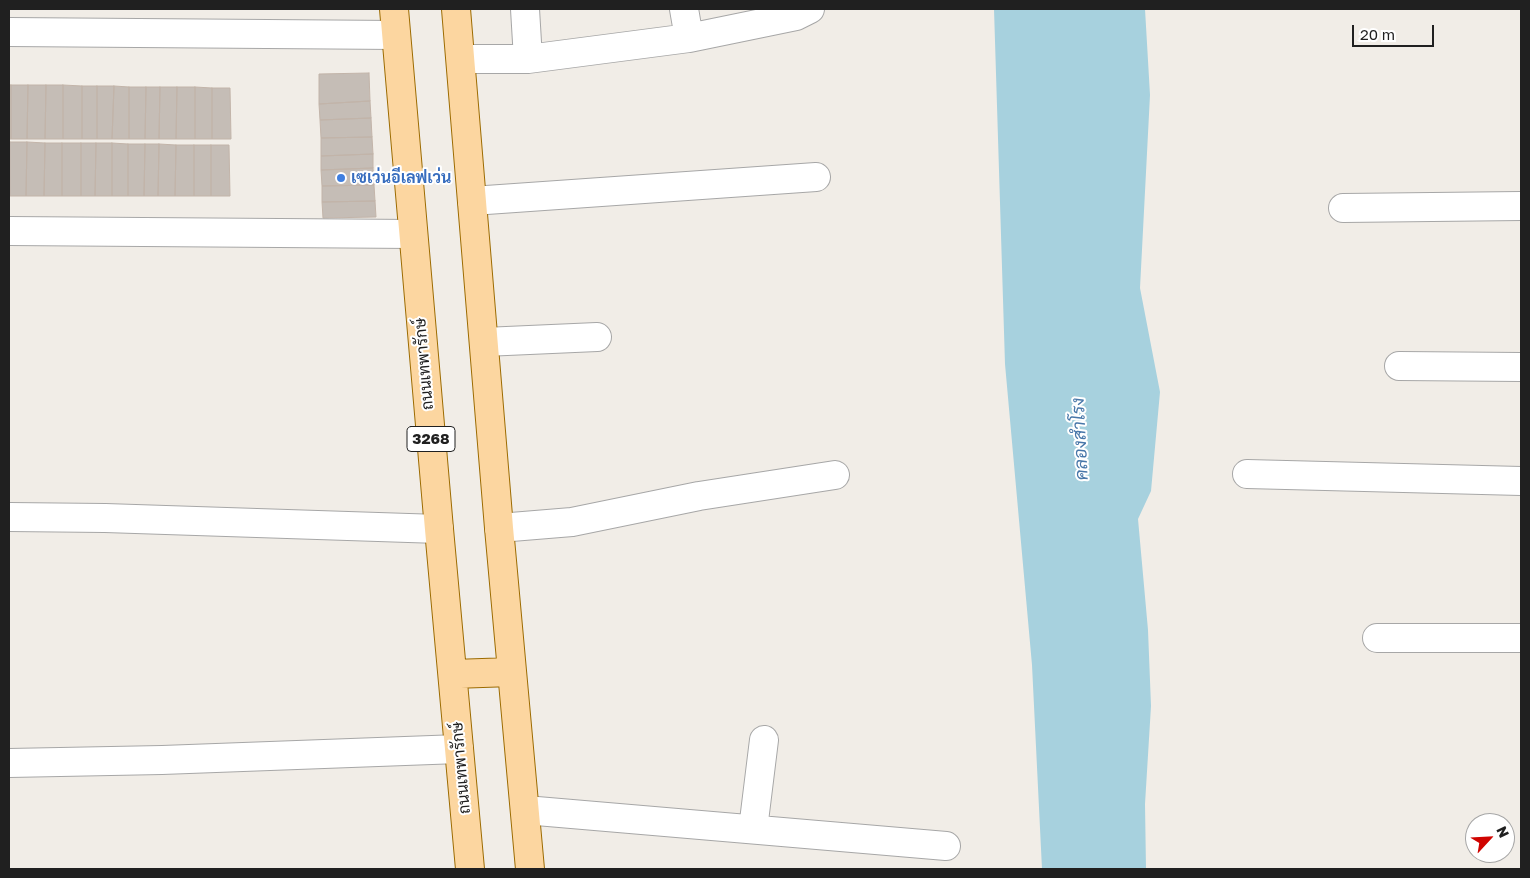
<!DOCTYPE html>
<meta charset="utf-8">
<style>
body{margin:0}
#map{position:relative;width:1530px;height:878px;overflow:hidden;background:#f1ede7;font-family:"Golos Text",sans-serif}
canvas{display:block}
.frame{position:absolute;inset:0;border:10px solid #202020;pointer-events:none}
.north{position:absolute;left:1465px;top:813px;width:50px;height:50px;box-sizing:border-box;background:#fff;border:1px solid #a6a6a6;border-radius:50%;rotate:65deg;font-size:14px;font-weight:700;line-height:20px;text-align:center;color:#202020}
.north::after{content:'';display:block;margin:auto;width:18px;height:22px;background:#d00400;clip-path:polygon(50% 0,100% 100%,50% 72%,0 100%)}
.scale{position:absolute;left:1352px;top:25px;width:82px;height:22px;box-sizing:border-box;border:2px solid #202020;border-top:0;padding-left:6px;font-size:15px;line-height:18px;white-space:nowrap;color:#202020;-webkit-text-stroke:4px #fff;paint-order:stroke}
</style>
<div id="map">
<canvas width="1530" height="878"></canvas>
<div class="frame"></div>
<div class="north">N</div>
<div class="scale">20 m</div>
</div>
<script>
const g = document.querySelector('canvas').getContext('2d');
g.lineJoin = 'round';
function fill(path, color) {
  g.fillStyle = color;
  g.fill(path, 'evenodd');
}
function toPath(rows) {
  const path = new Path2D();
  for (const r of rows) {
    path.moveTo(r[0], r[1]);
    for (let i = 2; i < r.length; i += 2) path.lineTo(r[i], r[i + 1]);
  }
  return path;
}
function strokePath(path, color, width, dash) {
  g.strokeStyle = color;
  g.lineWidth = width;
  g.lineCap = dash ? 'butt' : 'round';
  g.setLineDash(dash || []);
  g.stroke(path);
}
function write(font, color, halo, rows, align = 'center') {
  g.font = font + ' "Golos Text",Sarabun,sans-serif';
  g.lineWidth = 4;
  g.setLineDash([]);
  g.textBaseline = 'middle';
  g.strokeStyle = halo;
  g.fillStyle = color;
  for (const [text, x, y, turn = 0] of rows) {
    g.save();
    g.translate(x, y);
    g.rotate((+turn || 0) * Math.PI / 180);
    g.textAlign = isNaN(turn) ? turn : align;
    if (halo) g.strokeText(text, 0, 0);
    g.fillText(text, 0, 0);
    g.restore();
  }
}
fill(toPath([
 [994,9,1145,9,1150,95,1140,288,1160,392,1151,491,1138,519,1148,630,1151,706,1145,804,1146,869,1042,869,1032,665,1005,364]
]), '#a7d1de');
const building = toPath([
 [369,73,370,101,319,104,319,74,369,73],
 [9,85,11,85,11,139,9,139,9,85],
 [11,85,28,85,27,139,11,139,11,85],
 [28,85,46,85,45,139,27,139,28,85],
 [46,85,63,85,63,139,45,139,46,85],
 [63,85,82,86,82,139,63,139,63,85],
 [82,86,97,86,97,139,82,139,82,86],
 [97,86,114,86,112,139,97,139,97,86],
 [114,86,129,87,129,139,112,139,114,86],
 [129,87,146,87,145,139,129,139,129,87],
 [146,87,160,87,159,139,145,139,146,87],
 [160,87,177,87,176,139,159,139,160,87],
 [177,87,195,87,195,139,176,139,177,87],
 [195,87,212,88,212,139,195,139,195,87],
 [212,88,230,88,231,139,212,139,212,88],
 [370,101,371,118,320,120,319,104,370,101],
 [371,118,372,137,321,138,320,120,371,118],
 [372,137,373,154,321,156,321,138,372,137],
 [10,142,27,142,26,196,10,196,10,142],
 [27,142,45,143,44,196,26,196,27,142],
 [45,143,62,143,62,196,44,196,45,143],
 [62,143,81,143,81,196,62,196,62,143],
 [81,143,96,143,95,196,81,196,81,143],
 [96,143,112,143,112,196,95,196,96,143],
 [112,143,128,144,128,196,112,196,112,143],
 [128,144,145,144,144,196,128,196,128,144],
 [145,144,159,144,158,196,144,196,145,144],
 [159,144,176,145,175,196,158,196,159,144],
 [176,145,194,145,194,196,175,196,176,145],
 [194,145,211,145,211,196,194,196,194,145],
 [211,145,229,145,230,196,211,196,211,145],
 [373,154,373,168,321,170,321,156,373,154],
 [373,168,374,185,322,186,321,170,373,168],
 [374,185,375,201,322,202,322,186,374,185],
 [375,201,376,217,323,218,322,202,375,201]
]);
fill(building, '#c5bdb6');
strokePath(building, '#c2b4a9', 1);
const minor = toPath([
 [525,9,528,59],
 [9,32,396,35],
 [689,38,796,16,810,9],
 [461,59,528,59,689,38,684,9],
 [472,201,816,177],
 [1343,208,1521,206],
 [9,231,413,234],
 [484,342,597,337],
 [1399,366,1521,367],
 [1247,474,1521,481],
 [9,517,105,518,439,529],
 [499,528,572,522,699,496,835,475],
 [1377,638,1521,638],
 [9,763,162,760,459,749],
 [525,810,946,846],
 [753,829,764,740]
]);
const major = toPath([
 [394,9,439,529,470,869],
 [456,9,499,528,530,869],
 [453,674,512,672]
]);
strokePath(minor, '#a7a7a7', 30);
strokePath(major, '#9c6b00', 30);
strokePath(minor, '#fff', 28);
strokePath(major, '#fcd6a0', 28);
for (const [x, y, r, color] of [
 [341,178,5,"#3f7fe0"]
]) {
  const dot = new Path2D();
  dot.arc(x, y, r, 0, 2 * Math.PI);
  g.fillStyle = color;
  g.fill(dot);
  strokePath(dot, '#fff', 2);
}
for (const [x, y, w] of [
 [431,439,48]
]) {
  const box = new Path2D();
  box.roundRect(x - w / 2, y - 12.5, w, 25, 4);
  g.fillStyle = '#fff';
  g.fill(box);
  strokePath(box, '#202020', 1);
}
write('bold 15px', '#202020', null, [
 ["3268",431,439]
]);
write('bold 16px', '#366cbe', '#fff', [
 ["เซเว่นอีเลฟเว่น",351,178]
], 'left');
write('16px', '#202020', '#fff', [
 ["ถนนเทพารักษ์",424,364,-95],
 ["ถนนเทพารักษ์",461,768,-95]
]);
write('italic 18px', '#4877a9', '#fff', [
 ["คลองสำโรง",1080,439,-93]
]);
</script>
